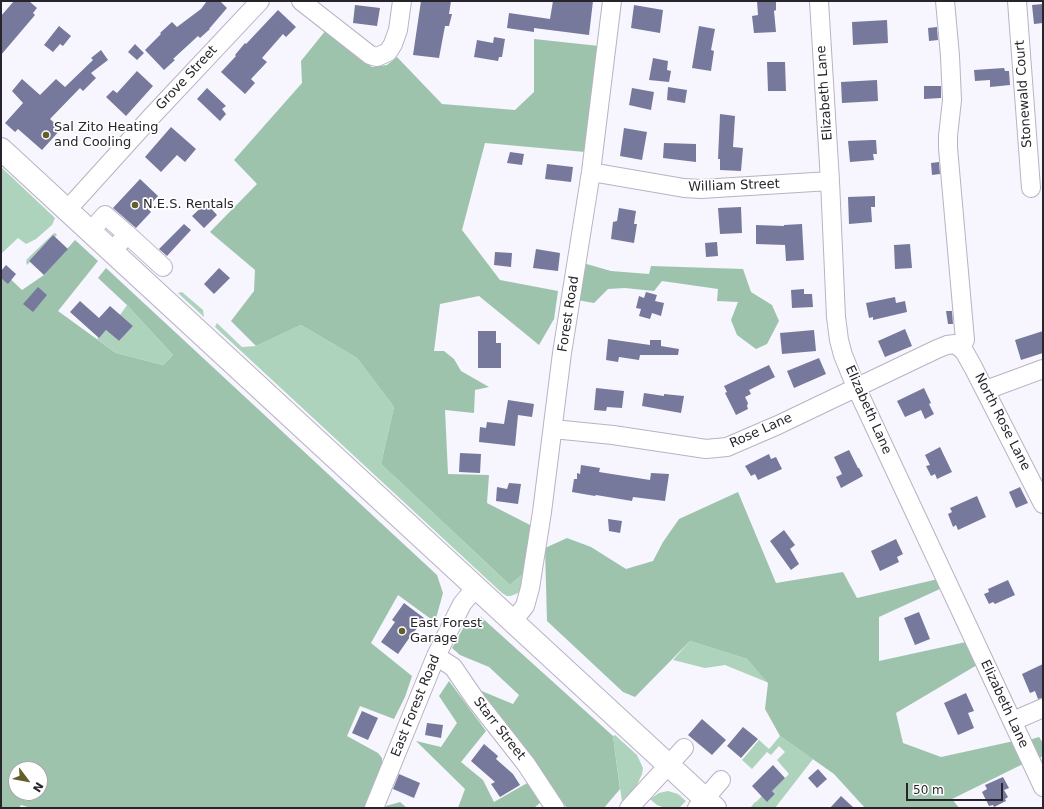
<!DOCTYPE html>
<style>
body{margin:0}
#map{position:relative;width:1044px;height:809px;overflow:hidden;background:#f7f5fd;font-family:"DejaVu Sans",sans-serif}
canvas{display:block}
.frame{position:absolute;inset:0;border:2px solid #27252b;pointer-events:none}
.north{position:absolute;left:8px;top:761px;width:40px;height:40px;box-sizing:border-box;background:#fff;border:1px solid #a9a8aa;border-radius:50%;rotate:122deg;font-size:11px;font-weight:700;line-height:16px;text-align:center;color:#27252b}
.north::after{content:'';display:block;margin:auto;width:14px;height:18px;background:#635e2a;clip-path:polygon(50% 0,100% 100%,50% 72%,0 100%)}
.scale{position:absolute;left:906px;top:783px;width:97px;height:18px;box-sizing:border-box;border:2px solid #27252b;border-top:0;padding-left:5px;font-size:12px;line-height:14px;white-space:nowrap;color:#27252b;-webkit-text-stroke:3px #fff;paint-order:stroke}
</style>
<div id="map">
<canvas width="1044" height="809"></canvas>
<div class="frame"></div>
<div class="north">N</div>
<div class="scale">50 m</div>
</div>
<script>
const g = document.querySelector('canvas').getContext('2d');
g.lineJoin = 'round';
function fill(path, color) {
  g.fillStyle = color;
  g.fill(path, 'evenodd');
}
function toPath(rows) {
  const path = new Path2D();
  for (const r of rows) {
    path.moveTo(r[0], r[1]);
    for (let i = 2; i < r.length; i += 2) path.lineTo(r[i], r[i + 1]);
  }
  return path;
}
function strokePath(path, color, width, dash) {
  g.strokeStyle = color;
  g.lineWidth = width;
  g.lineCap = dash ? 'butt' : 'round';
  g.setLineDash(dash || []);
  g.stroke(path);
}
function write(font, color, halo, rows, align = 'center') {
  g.font = font + ' "DejaVu Sans",sans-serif';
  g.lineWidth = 3.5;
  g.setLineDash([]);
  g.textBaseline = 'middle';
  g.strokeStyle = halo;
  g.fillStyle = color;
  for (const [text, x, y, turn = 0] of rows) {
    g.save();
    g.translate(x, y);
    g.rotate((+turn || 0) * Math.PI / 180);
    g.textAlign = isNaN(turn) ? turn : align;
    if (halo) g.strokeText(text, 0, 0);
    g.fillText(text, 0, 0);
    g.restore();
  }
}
fill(toPath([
 [1,167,55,218,52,225,36,239,26,244,18,238,1,254],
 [55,233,57,235,55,237,53,235,29,261,30,262,27,265,26,262,27,259,53,234],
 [182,292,203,310,204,317,178,293],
 [127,305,173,355,163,365,116,353,97,339,106,330,119,341,133,326,120,315],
 [217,323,242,347,256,346,301,325,357,358,394,407,381,464,510,585,524,573,521,590,518,593,511,596,507,596,502,593,215,327],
 [690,641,747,659,769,683,725,665,705,668,673,660],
 [615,735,637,755,643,768,642,774,637,785,622,802,613,736],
 [780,736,813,759,775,808,750,808,755,802,756,802,762,796,768,801,775,794,772,791,789,774,777,760,785,752,779,746,771,755,767,752,752,769,742,760,759,740,769,749],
 [668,791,678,794,686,801,679,808,665,808,657,805,650,799,659,793]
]), '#aed3bc');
fill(toPath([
 [326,30,372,67,387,65,397,57,442,104,515,110,534,92,534,39,599,46,585,152,485,143,462,230,500,280,558,291,554,319,539,345,479,296,440,304,434,351,444,351,454,359,461,371,489,387,475,390,474,413,445,410,448,474,489,475,487,503,532,526,524,573,510,585,381,464,394,407,357,358,301,325,256,346,231,321,254,291,255,270,210,232,257,184,234,160,302,83,301,61],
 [75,240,98,261,58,311,116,353,163,365,173,355,127,305,98,278,106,268,437,575,443,593,435,622,398,595,371,643,412,676,405,697,394,719,360,706,347,736,378,753,382,758,382,764,366,808,31,808,21,805,19,808,1,808,1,270,22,290,44,275],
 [16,769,40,769,40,793,16,793],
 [583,263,611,271,649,274,651,266,743,269,751,292,772,305,779,321,767,344,756,349,737,335,731,320,738,302,717,301,718,289,662,281,654,291,625,288,608,289,594,303,577,300],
 [738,492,776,583,843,572,857,598,938,579,942,588,879,617,879,661,966,642,977,665,896,713,903,743,941,757,1014,741,1025,763,952,799,959,808,865,808,834,774,780,736,765,709,768,683,747,659,690,641,635,697,623,692,547,621,545,548,567,538,591,547,626,569,653,561,663,542,679,519],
 [480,616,613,736,620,789,604,808,567,808,472,687,513,704,519,695,489,667,460,655,452,648,466,623],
 [449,681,486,731,461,762,483,780,494,802,529,782,541,802,534,808,458,808,465,789,416,741,441,747,457,723,439,696],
 [1039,737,1043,743,1043,756,1038,759,1029,740],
 [400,802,407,808,385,808,386,806]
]), '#9ec3ac');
fill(toPath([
 [14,1,29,1,37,8,33,13,35,15,1,55,1,16],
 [207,1,220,1,227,8,209,29,210,29,200,38,198,36,173,59,175,60,164,70,145,50,161,34,160,33,172,22,177,27,201,9],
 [421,1,451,1,449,14,452,14,449,26,445,26,439,58,413,55],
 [553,1,593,1,589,35,534,28,534,32,507,28,509,13,550,19],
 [757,1,776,1,776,10,774,11,776,32,754,33,752,16,758,15],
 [1043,4,1043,23,1034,24,1032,5],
 [355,5,380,8,377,26,353,23],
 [634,5,663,10,660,33,631,28],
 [278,10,296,27,286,37,283,34,262,58,267,62,251,79,255,83,245,94,221,72,236,56,235,55,245,43,246,44],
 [887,20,888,43,853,45,852,22],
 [59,26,71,36,63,46,60,44,53,52,44,45],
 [699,26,715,29,711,50,714,51,711,71,692,68],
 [937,27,938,40,929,41,928,28],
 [494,37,505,39,502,57,499,57,498,61,474,57,477,40,493,43],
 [135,44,144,53,137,60,128,52],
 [101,50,108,60,91,73,96,78,83,91,80,88,50,119,61,129,42,150,18,129,15,132,5,123,23,103,12,91,22,79,40,95,56,79,65,87,93,60,91,58],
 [653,58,668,61,667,70,671,71,669,82,649,80],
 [767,62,785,62,786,91,768,91],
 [1004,68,1005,71,1009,71,1010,85,990,87,990,80,975,81,974,70],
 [137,71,153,86,126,116,106,97,113,90,117,93],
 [877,80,878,101,842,103,841,82],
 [924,86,941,86,941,98,924,99],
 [668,87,687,90,685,103,667,100],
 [207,88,226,106,222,109,226,114,220,121,197,99],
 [632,88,654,92,651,110,629,105],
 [720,114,735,116,733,147,743,148,741,171,720,170,720,159,718,159],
 [171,127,196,149,185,162,177,155,161,172,145,157],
 [624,128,647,132,642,160,620,156],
 [872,140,876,140,877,154,873,154,874,160,850,162,848,141],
 [664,143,696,144,696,162,663,158],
 [510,152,524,154,522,165,507,163],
 [939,162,940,174,932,175,931,163],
 [547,164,573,167,571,182,545,179],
 [140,179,158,196,147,208,151,212,136,228,113,208],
 [875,196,875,207,871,207,872,222,849,224,848,197],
 [206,203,217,215,204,228,192,216],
 [741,207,742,233,720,234,718,208],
 [619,208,636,211,634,224,637,224,634,243,611,239,613,222,617,221],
 [184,224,191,230,167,256,159,249],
 [802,224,804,260,786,261,785,245,756,244,756,225,784,226,784,225],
 [53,235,68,249,44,275,29,261],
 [717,242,718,256,706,257,705,243],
 [910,244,912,268,895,269,894,245],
 [536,249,560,253,558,271,533,268],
 [495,252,512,253,511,267,494,265],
 [6,265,16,274,8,284,1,278,1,271],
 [219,268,230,278,214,294,204,284],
 [38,287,47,295,33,312,23,304],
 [804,289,804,294,812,294,813,307,792,308,791,290],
 [646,292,657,295,655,301,664,303,661,316,652,313,650,319,639,316,641,309,636,308,639,296,644,298],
 [895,297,896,303,905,301,907,312,873,320,873,317,869,318,866,303],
 [80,301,99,318,110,306,133,326,119,341,106,330,99,338,70,312],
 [946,311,952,311,953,324,948,324],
 [905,329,912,346,885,357,878,341],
 [814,330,816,351,782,354,780,333],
 [478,331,496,331,496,343,501,343,501,368,478,368],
 [1043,331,1043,353,1021,360,1015,340],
 [608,339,650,345,650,340,661,340,661,346,679,349,678,355,640,355,639,360,619,357,618,362,606,360],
 [819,358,826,374,794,388,787,371],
 [769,365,775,377,749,390,751,394,745,397,748,403,747,406,748,409,736,415,725,393,727,392,724,386],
 [596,388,624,391,622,408,607,407,606,411,594,410],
 [924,388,931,403,929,404,934,414,925,419,921,410,905,417,897,401],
 [644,393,664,396,664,394,684,396,681,413,642,406],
 [508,400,534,404,532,417,518,415,515,446,479,442,480,427,486,428,487,422,504,424],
 [940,447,952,472,937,479,935,474,931,476,926,466,930,465,925,455],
 [849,450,858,468,859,468,863,476,841,488,836,477,842,474,834,457],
 [460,453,481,454,480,473,459,472],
 [769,454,771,459,776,457,782,469,758,480,755,474,751,476,745,466],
 [581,465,600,468,599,472,650,480,651,473,669,474,665,501,633,497,632,501,596,495,595,496,572,492,574,479,577,479,577,473,580,474],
 [509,483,521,484,518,504,496,501,497,487,507,489],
 [1020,487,1028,503,1016,508,1009,492],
 [977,496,986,517,958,530,956,525,953,527,948,514,952,512,950,508],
 [608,519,622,521,620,533,609,531],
 [784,530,795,545,790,549,799,564,791,570,770,541],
 [896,539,903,554,897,557,899,562,880,571,871,551],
 [1008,580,1015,595,995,604,993,602,989,604,984,594,989,592,988,589],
 [404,603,424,618,419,626,412,634,398,654,381,642,395,622,392,620],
 [919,612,930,639,915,645,904,618],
 [1043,664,1043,698,1038,699,1035,691,1030,693,1022,674],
 [966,693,974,711,968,713,974,728,958,735,944,703],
 [362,711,378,718,368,740,352,733],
 [702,719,726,740,712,755,688,735],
 [427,723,443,725,441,738,425,735],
 [743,727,758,739,741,758,727,746],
 [484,744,498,756,496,759,513,774,520,785,500,797,491,784,495,782,471,761],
 [773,765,785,778,772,791,775,794,767,802,752,786],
 [818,769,827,779,817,788,808,778],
 [399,774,420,783,414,798,393,789],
 [1003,777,1009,788,1004,790,1008,797,1005,799,1006,801,994,807,993,805,989,806,982,792,987,789,985,785],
 [841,796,854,808,830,808]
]), '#76799b');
const minor = toPath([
 [301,1,370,55,377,57,388,52,393,44,398,30,402,1],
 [819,1,830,181,836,317,839,340,843,355,856,387,1043,787],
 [945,1,950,56,952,100,948,136,948,148,965,340,960,347],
 [1017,1,1031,188],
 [591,172,684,188,701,189,830,181],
 [67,210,152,116,260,1],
 [90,232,105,215,127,234,112,252],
 [127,234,163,267],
 [986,390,1043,369],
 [553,429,613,435,706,449,727,447,778,425,937,349,947,345,955,344,964,351,973,367,1043,504],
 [513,621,525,606,530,588,542,512,562,353,591,172,612,1],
 [436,656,453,667,475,699,526,764,555,808],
 [1013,721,1043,708],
 [374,808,436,656,462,604,476,587],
 [629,808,684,748],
 [697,808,721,780]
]);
const major = toPath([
 [1,149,715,808]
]);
strokePath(minor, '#b8b3c4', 20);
strokePath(major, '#b8b3c4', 24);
strokePath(minor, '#fff', 18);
strokePath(major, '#fff', 22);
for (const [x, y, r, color] of [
 [46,135,4,"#635e2a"],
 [135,205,4,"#635e2a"],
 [402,631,4,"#635e2a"]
]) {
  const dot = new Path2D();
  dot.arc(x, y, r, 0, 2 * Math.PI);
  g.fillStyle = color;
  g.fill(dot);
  strokePath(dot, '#fff', 1.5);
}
write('13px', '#27252b', '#fff', [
 ["Grove Street",187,78,-47],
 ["Elizabeth Lane",825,93,-94],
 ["Stonewald Court",1024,94,-94],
 ["William Street",734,186,-2],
 ["Forest Road",569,314,-81],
 ["Elizabeth Lane",868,410,66],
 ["North Rose Lane",1002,422,63],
 ["Rose Lane",761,431,-24],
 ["Elizabeth Lane",1004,704,65],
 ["East Forest Road",416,706,-68],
 ["Starr Street",499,729,52]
]);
write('13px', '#27252b', '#fff', [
 ["Sal Zito Heating",54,128],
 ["and Cooling",54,143],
 ["N.E.S. Rentals",143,205],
 ["East Forest",410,624],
 ["Garage",410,639]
], 'left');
</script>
